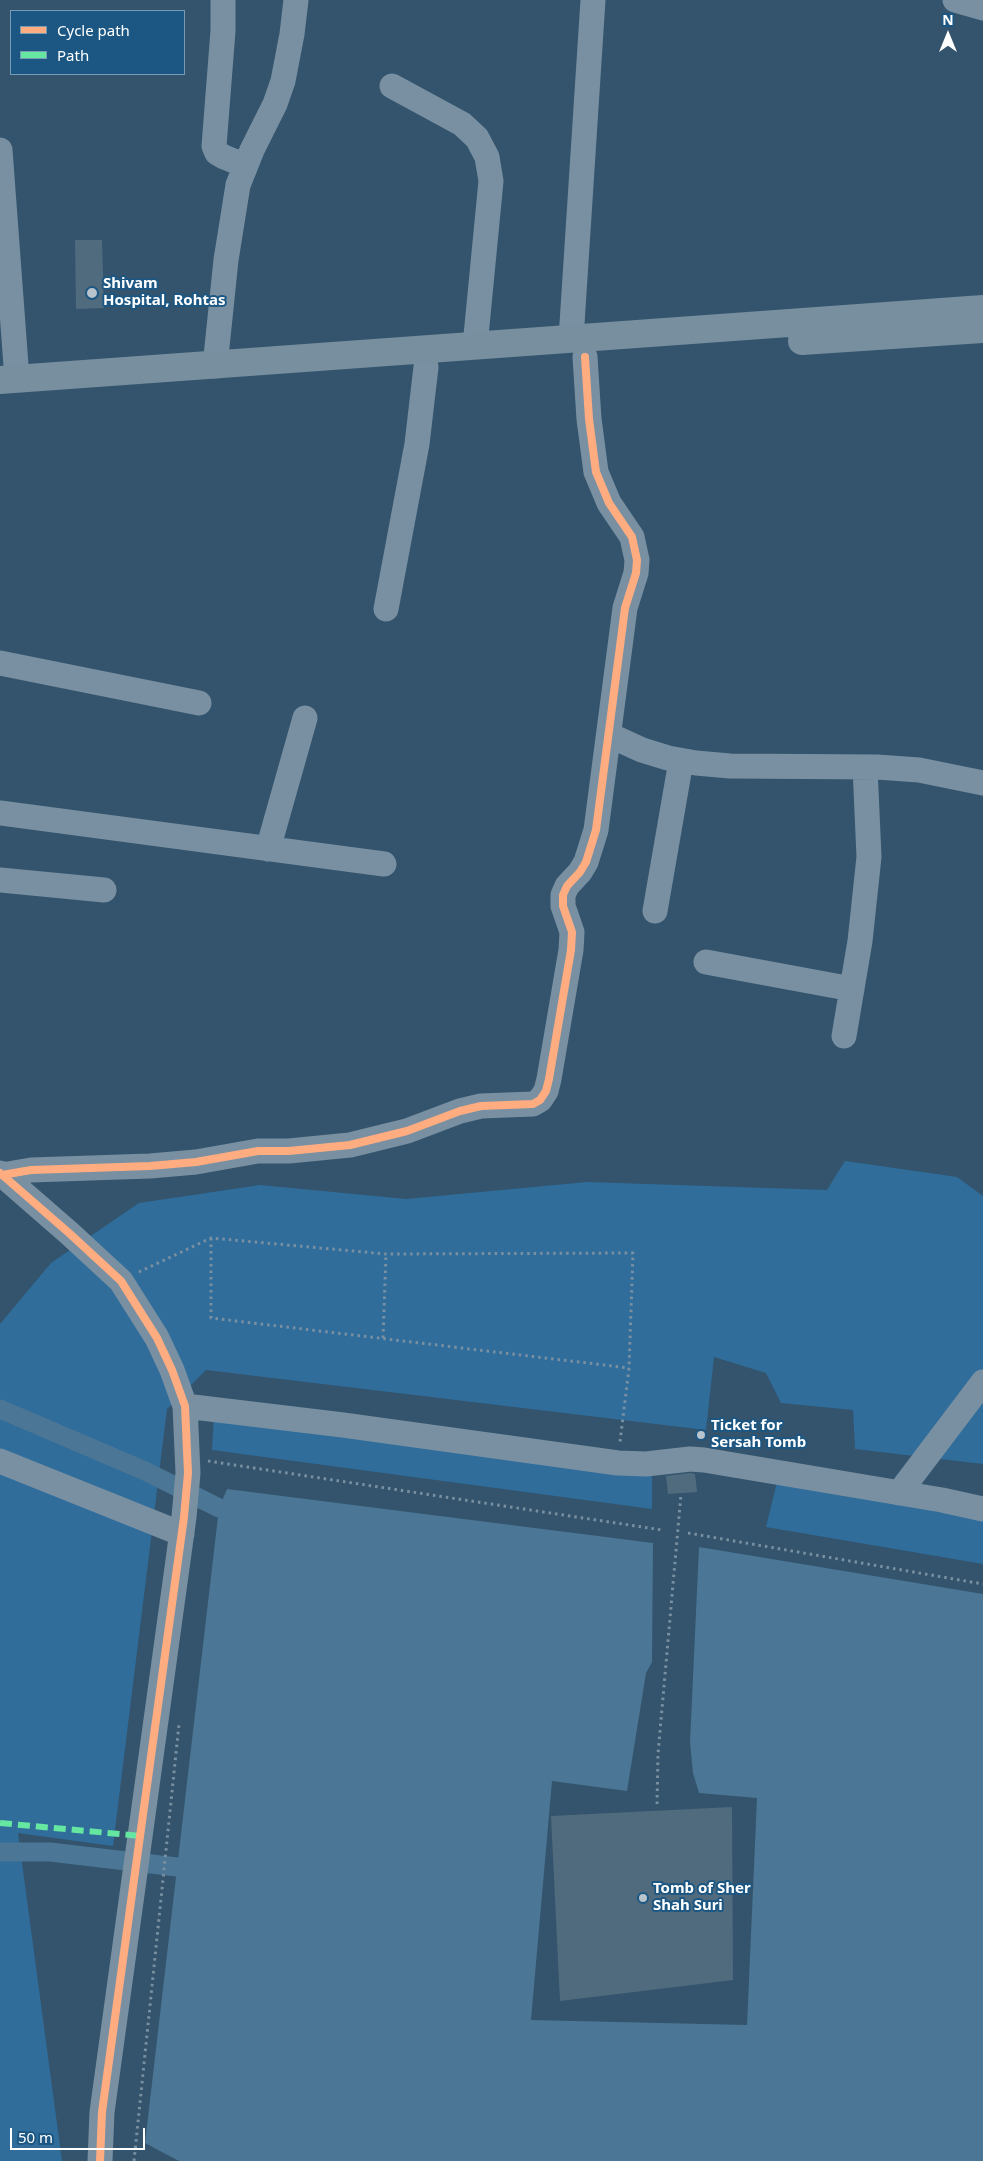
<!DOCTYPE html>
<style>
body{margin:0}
#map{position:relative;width:983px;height:2161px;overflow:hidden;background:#33546c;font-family:"Noto Sans",sans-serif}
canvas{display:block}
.legend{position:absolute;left:10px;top:10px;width:175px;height:65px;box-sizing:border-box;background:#1c5783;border:1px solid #779ab5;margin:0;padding:6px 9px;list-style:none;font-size:15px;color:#fff}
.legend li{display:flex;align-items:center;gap:10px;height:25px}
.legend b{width:25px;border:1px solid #779ab5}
.north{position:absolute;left:923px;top:10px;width:50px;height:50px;-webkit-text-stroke:4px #1c5783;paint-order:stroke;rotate:0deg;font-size:14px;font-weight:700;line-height:20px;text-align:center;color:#fff}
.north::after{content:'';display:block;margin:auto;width:18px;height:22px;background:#fff;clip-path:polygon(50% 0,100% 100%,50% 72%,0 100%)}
.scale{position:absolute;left:10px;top:2128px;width:135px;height:22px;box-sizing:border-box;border:2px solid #fff;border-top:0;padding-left:6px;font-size:15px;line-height:18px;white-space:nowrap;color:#fff;-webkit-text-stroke:4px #1c5783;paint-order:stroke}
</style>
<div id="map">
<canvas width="983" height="2161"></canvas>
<ul class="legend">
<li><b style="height:6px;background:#ffac80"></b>Cycle path</li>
<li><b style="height:6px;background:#66e7a1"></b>Path</li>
</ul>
<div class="north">N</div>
<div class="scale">50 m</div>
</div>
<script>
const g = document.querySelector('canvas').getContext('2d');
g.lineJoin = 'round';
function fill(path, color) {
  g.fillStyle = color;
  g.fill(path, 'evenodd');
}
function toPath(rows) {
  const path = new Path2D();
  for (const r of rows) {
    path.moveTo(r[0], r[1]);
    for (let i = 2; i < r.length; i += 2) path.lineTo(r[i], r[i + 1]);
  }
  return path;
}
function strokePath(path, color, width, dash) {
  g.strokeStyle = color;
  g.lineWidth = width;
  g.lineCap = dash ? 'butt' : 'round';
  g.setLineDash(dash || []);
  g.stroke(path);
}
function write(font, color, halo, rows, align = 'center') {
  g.font = font + ' "Noto Sans",sans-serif';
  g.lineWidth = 4;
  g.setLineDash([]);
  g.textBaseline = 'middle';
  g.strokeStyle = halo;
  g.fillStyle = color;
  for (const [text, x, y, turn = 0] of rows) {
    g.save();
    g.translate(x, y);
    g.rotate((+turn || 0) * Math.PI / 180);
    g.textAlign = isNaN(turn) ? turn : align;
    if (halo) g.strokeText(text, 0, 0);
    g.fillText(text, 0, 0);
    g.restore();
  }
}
fill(toPath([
 [845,1161,957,1177,983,1196,983,1464,855,1449,853,1410,781,1403,766,1373,714,1357,706,1430,206,1370,167,1409,113,1846,18,1833,62,2161,0,2161,0,1324,51,1263,139,1203,260,1185,406,1199,587,1182,827,1190],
 [214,1415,652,1461,652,1509,212,1450],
 [778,1478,983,1519,983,1564,766,1527]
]), '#306d9b');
fill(toPath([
 [227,1489,653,1543,652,1662,646,1673,627,1791,552,1781,531,2020,747,2025,757,1798,699,1793,693,1773,690,1742,699,1547,983,1594,983,2161,179,2161,145,2143,219,1508]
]), '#4b7695');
strokePath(toPath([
 [0,1409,145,1471,219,1508],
 [0,1852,50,1852,177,1867]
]), '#4b7695', 19);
fill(toPath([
 [75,240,102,240,104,308,76,309],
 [690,1473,695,1474,697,1492,668,1494,666,1476],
 [732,1807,733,1980,560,2001,551,1816]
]), '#516b7e');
strokePath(toPath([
 [211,1238,211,1318,629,1368],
 [139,1272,211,1238,386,1254,633,1253,629,1368,620,1442],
 [383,1338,386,1254],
 [208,1461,662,1530],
 [688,1533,983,1584],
 [657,1804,658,1754,681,1494],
 [134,2161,179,1724]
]), '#7990a2', 3, [2.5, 4]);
strokePath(toPath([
 [223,0,223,31,214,146,217,153,224,157,234,161,246,163],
 [955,0,983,8],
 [392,86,462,124,477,138,487,157,491,181,475,346],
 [0,150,17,379],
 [571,339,593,0],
 [215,366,226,260,238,185,252,150,275,104,283,81,292,34,296,0],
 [386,609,417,444,426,367],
 [0,663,199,703],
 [609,735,642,750,668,758,696,763,730,766,877,767,919,770,983,783],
 [0,813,384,864],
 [268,849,305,718],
 [0,880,104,890],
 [655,911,681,761],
 [706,962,852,989],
 [844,1036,860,941,869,857,865,767],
 [0,1173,69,1233,121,1281,157,1338,172,1370,185,1406,188,1473,184,1517,102,2112,100,2161],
 [2,1175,31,1170,150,1166,196,1162,258,1151,289,1151,350,1145,407,1131,460,1111,481,1106,533,1104,540,1100,546,1091,549,1079,571,950,572,932,563,906,563,895,567,886,580,872,586,862,596,830,625,608,636,573,637,560,632,537,609,503,596,472,589,419,585,357],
 [185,1406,343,1425,618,1463,646,1464,690,1459,704,1460,942,1500,983,1509],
 [0,1461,182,1534],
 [899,1493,983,1382]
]), '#7990a2', 25);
strokePath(toPath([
 [802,341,983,329],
 [0,380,983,309]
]), '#788f9f', 28);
strokePath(toPath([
 [0,1823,141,1836]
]), '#66e7a1', 6, [12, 6]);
strokePath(toPath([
 [0,1173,69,1233,121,1281,157,1338,172,1370,185,1406,188,1473,184,1517,102,2112,100,2161],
 [2,1175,31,1170,150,1166,196,1162,258,1151,289,1151,350,1145,407,1131,460,1111,481,1106,533,1104,540,1100,546,1091,549,1079,571,950,572,932,563,906,563,895,567,886,580,872,586,862,596,830,625,608,636,573,637,560,632,537,609,503,596,472,589,419,585,357]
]), '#ffac80', 8);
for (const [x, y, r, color] of [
 [92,293,6,"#b8c3cc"],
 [701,1435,5,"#b8c3cc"],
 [643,1898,5,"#b8c3cc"]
]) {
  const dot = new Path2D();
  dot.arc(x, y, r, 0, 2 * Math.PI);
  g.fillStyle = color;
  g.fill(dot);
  strokePath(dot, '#1c5783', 2);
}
write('bold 15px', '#fff', '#1c5783', [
 ["Shivam",103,284],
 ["Hospital, Rohtas",103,301],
 ["Ticket for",711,1426],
 ["Sersah Tomb",711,1443],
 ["Tomb of Sher",653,1889],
 ["Shah Suri",653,1906]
], 'left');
</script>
